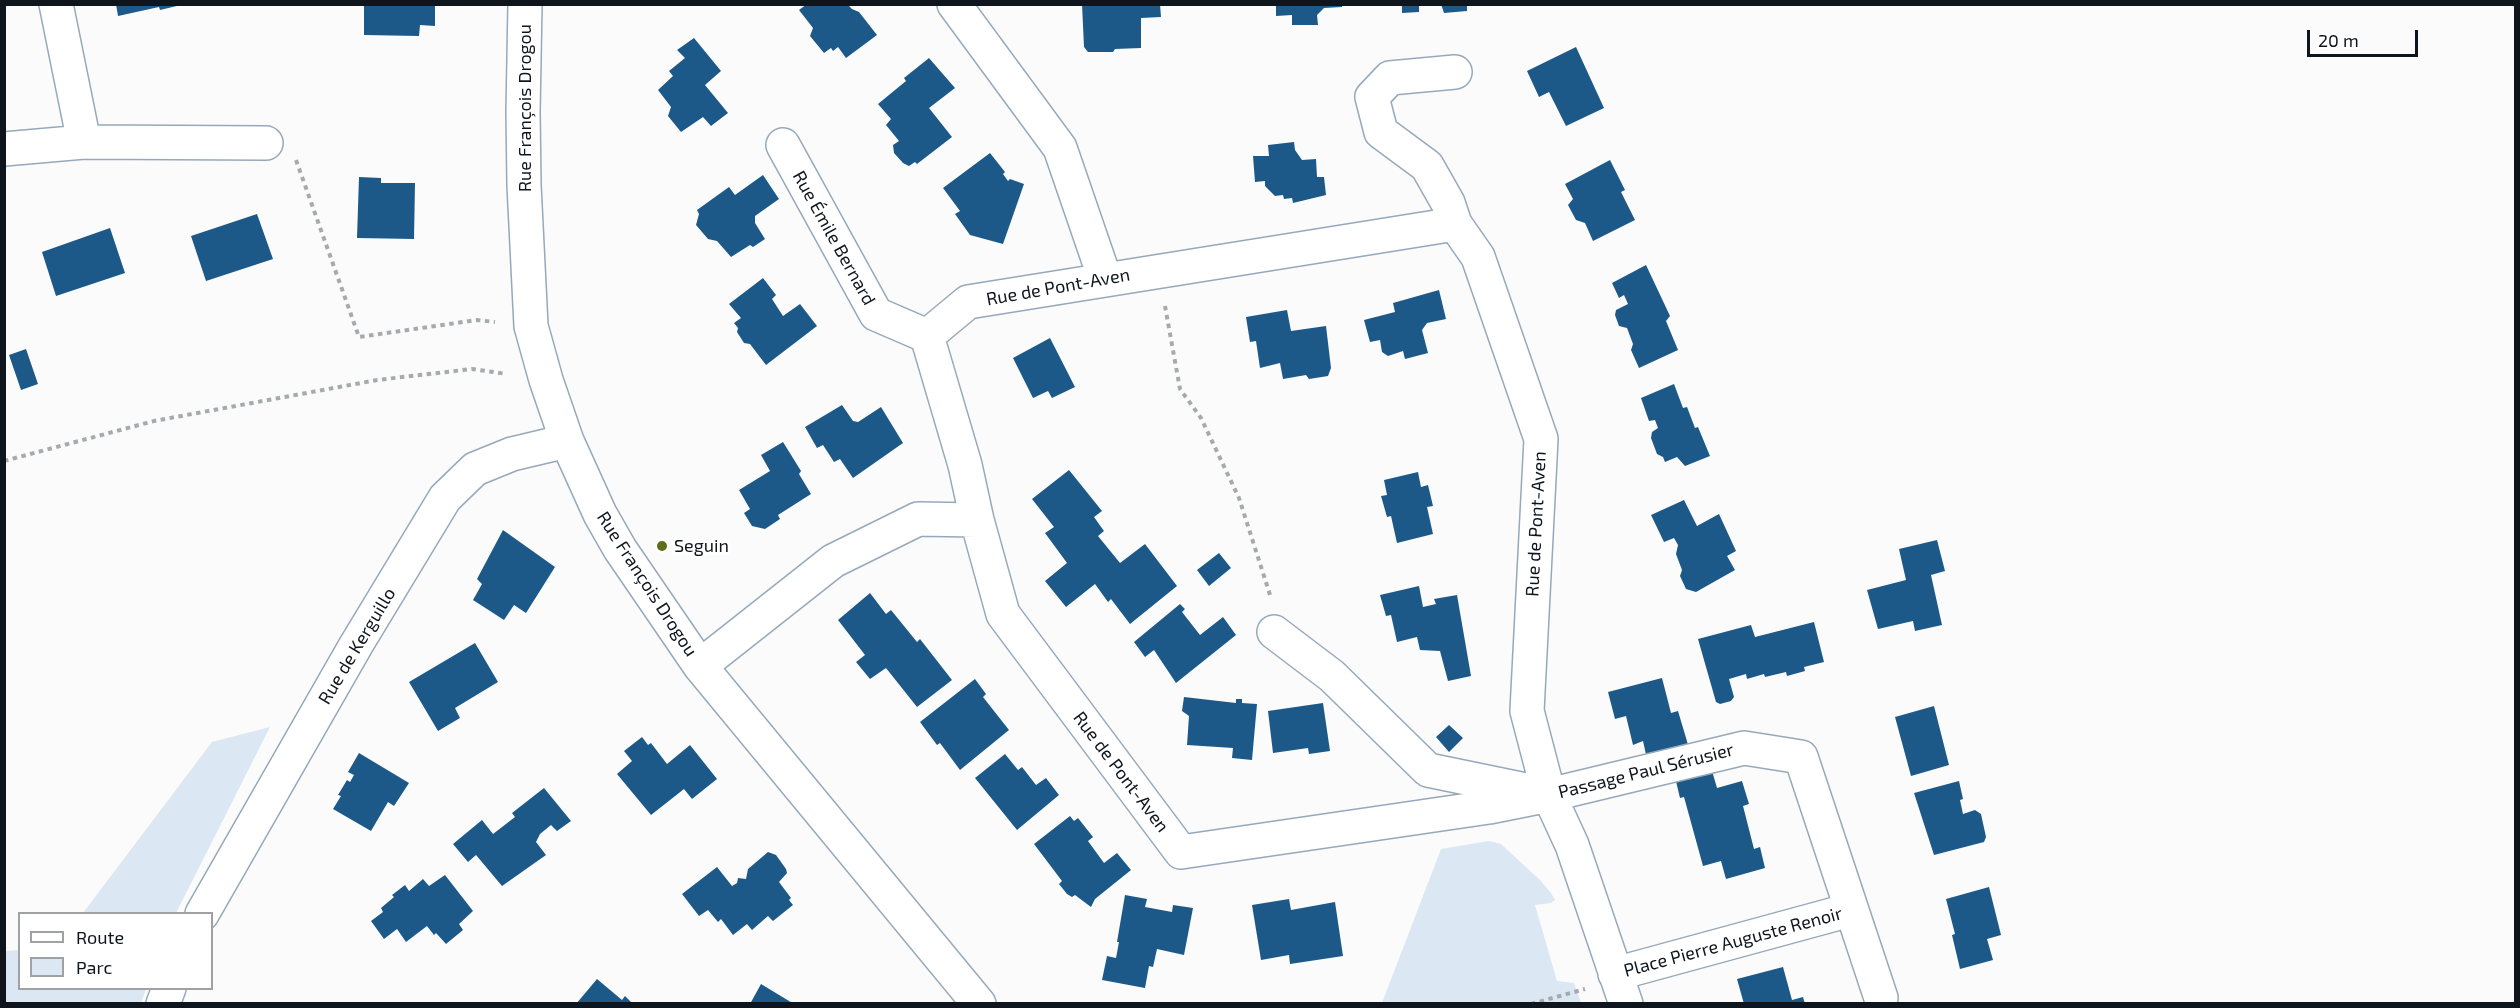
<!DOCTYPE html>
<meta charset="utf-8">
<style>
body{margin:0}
#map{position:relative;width:2520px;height:1008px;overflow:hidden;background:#fbfbfb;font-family:"Exo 2",sans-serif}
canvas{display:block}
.frame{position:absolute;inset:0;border:6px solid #0e151c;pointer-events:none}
.legend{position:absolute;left:18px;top:912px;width:195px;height:78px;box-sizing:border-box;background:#fff;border:2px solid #9fa1a4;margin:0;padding:8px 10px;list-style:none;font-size:18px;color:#0e151c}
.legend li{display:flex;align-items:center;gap:12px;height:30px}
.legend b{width:30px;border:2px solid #9fa1a4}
.scale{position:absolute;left:2307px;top:30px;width:111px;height:27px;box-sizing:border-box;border:3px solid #0e151c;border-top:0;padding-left:8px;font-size:18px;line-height:21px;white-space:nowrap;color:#0e151c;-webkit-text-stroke:4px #fff;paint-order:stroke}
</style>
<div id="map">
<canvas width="2520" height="1008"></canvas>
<div class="frame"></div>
<ul class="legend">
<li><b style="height:8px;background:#fff"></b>Route</li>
<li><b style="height:16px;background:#dbe7f3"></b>Parc</li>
</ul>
<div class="scale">20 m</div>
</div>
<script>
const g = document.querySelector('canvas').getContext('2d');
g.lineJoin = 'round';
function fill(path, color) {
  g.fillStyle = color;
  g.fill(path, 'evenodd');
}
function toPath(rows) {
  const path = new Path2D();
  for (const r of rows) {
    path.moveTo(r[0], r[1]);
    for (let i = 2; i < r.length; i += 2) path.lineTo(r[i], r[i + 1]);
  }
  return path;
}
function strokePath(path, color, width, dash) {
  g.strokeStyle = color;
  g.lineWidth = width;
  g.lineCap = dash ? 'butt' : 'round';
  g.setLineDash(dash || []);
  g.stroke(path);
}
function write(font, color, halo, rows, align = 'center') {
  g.font = font + ' "Exo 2",sans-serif';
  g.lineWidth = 6;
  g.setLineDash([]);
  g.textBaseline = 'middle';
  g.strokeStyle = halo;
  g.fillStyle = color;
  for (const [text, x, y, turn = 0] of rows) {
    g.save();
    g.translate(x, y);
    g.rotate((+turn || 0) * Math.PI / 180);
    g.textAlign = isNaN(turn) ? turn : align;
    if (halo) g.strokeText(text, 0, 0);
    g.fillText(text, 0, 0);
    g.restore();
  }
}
fill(toPath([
 [270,727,176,913,83,913,212,742],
 [1489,841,1501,844,1540,880,1551,893,1555,900,1551,903,1535,905,1557,981,1574,983,1581,1003,1382,1003,1441,849],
 [19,950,20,988,146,989,141,1003,5,1003,5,951]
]), '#dbe7f3');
fill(toPath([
 [116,4,181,4,181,5,160,10,159,7,118,16],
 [364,4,435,4,435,26,420,25,419,36,364,35],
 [807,4,851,4,849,6,852,9,859,12,877,35,846,58,838,47,833,51,831,48,824,53,810,36,813,28,799,10],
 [1082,4,1160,4,1161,17,1141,18,1141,48,1115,49,1113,52,1088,52,1084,47],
 [1276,4,1342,4,1342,7,1324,8,1317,15,1318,25,1292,25,1292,15,1276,16],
 [1402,4,1419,4,1419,12,1402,13],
 [1441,4,1467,4,1467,11,1444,13],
 [694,38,721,71,705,85,728,113,711,126,703,117,681,132,668,116,671,107,658,90,673,76,669,71,685,58,677,50],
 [1576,47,1604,108,1566,126,1549,92,1539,97,1527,71],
 [929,58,955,88,929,108,952,137,917,164,915,162,909,166,903,163,894,153,893,145,899,141,886,125,891,119,878,104,906,81,904,78],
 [1294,142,1295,150,1302,160,1316,159,1317,177,1324,177,1326,195,1293,203,1292,198,1284,199,1283,195,1275,196,1265,186,1265,181,1255,182,1253,156,1269,156,1268,145],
 [990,153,1005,172,1003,174,1008,181,1010,179,1024,184,1003,244,970,235,955,214,960,211,943,188],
 [1610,160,1625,190,1621,192,1635,220,1593,241,1585,223,1576,220,1568,205,1573,199,1565,184],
 [763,175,779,199,755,216,755,223,765,239,753,247,750,245,731,257,717,241,708,239,696,225,699,214,697,210,729,187,735,195],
 [359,177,381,178,381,183,415,183,414,239,357,238],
 [257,214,273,259,206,281,191,236],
 [110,228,125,273,56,296,42,252],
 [1646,265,1670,316,1666,321,1678,350,1639,368,1631,350,1633,344,1627,328,1619,326,1615,315,1616,310,1628,304,1624,295,1619,298,1612,283],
 [763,278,776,295,772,299,783,316,800,304,817,326,766,365,750,344,744,343,737,332,738,328,734,323,741,318,729,304],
 [1439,290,1446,319,1427,323,1422,330,1428,353,1405,359,1403,351,1388,356,1382,352,1380,340,1370,342,1364,320,1395,312,1393,303],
 [1287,310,1291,331,1326,326,1331,368,1328,376,1309,379,1306,375,1283,379,1280,363,1260,368,1256,341,1250,342,1246,317],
 [1050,338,1075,387,1052,398,1048,391,1033,398,1013,358],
 [26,349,38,384,21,390,9,355],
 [1674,384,1683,408,1687,407,1695,428,1698,427,1710,456,1685,466,1677,457,1665,462,1663,457,1657,454,1651,438,1652,432,1658,428,1655,420,1649,421,1641,398],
 [842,405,853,421,858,422,881,407,903,443,853,478,840,459,834,462,823,445,817,448,805,427],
 [783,442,801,471,799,474,811,494,778,515,780,519,765,529,752,526,744,513,750,509,739,490,770,471,761,455],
 [1069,470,1102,511,1094,517,1104,531,1098,536,1120,563,1145,544,1177,586,1130,624,1111,599,1108,602,1095,584,1066,607,1045,581,1067,563,1045,533,1054,527,1032,499],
 [1418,472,1421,487,1428,485,1433,506,1427,507,1433,534,1397,543,1391,516,1387,517,1381,496,1387,495,1384,480],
 [1684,500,1697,526,1719,514,1736,551,1727,556,1735,570,1696,592,1686,589,1680,576,1682,570,1676,554,1678,545,1674,538,1664,542,1651,515],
 [503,530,555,567,526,613,514,605,504,620,473,600,482,584,477,579],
 [1937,540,1945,571,1931,575,1942,625,1915,631,1913,621,1878,629,1867,590,1906,580,1899,549],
 [1219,553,1231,568,1209,586,1197,570],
 [1419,586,1423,607,1436,604,1434,599,1457,595,1471,676,1448,681,1440,651,1420,650,1417,637,1397,642,1391,615,1386,616,1380,595],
 [870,593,886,614,891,610,917,642,920,639,952,680,917,707,886,668,870,679,856,662,865,655,838,620],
 [1180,604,1185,609,1182,612,1200,635,1223,617,1236,635,1176,683,1154,650,1145,657,1134,642],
 [1814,622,1824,662,1804,667,1805,671,1787,676,1786,672,1765,677,1764,674,1747,679,1746,674,1729,679,1734,697,1731,701,1720,704,1716,702,1698,639,1751,625,1755,637],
 [475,643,498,682,455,708,460,718,438,731,409,682],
 [1662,678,1671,713,1678,711,1689,748,1647,759,1643,741,1633,745,1626,716,1615,719,1608,692],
 [975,679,986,694,983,697,1009,730,960,770,940,743,937,745,920,722],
 [1184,697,1236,703,1236,699,1242,699,1242,703,1257,704,1252,760,1232,758,1233,748,1187,745,1189,716,1182,711],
 [1323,703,1330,751,1309,754,1308,748,1273,753,1268,711],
 [1934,706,1949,765,1911,776,1895,717],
 [1449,725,1463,738,1449,752,1436,737],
 [642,737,648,745,651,743,667,764,690,745,717,779,692,799,684,789,651,815,617,774,632,761,624,751],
 [359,753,409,783,394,806,388,802,371,831,333,809,341,796,338,795,347,780,350,782,354,775,348,772],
 [1005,754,1018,770,1022,767,1036,785,1046,778,1059,795,1017,830,975,778],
 [1710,764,1717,788,1742,781,1749,804,1743,806,1754,849,1760,847,1765,868,1726,879,1721,861,1703,866,1684,797,1680,798,1674,773],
 [1959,781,1963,799,1960,800,1963,814,1975,810,1981,814,1986,837,1984,842,1934,855,1914,793],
 [544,788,571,821,557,831,551,825,540,834,536,842,546,855,502,886,476,855,468,862,453,844,482,820,493,834,515,817,512,813],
 [1070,816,1074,821,1078,818,1093,837,1088,841,1104,863,1117,853,1131,870,1095,899,1091,907,1075,895,1072,897,1067,894,1059,884,1062,881,1034,844],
 [768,852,776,855,786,869,787,873,779,882,791,898,789,900,793,905,773,921,768,916,752,930,747,924,733,935,721,919,718,922,708,910,699,916,682,894,717,867,732,886,737,883,738,878,746,879,748,869],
 [445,875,473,911,459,924,463,930,446,944,436,933,434,935,427,926,406,942,397,929,384,939,371,921,383,912,381,908,394,897,392,895,405,885,409,891,423,879,429,886],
 [1989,887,2001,935,1987,939,1993,960,1960,969,1952,935,1955,934,1946,899],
 [1125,895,1147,899,1145,907,1172,912,1173,905,1193,908,1184,955,1157,949,1153,967,1149,966,1145,988,1102,980,1107,956,1116,958,1119,942,1117,942],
 [1289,899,1291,910,1335,902,1343,956,1290,964,1289,955,1261,960,1252,905],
 [1783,967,1792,1000,1803,997,1805,1004,1744,1004,1737,979],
 [597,979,622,1000,625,996,633,1004,576,1004],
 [761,984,794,1004,750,1004]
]), '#1c5988');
const minor = toPath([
 [56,4,84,142,266,143],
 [525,4,523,112,524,185,531,326,546,380,567,441,600,514,620,549,700,666,979,1004],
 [954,4,1060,148,1105,279],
 [1455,72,1390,78,1372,97,1381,132,1427,166,1448,203,1455,224,1478,257,1541,439,1527,711,1549,795,1572,845,1626,1004],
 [783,145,876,314,927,336],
 [4,149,84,142],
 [927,336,965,465,977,520,1003,614,1181,852,1489,807,1549,795,1744,748,1801,757,1881,998],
 [927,336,968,302,1455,224],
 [1274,632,1332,676,1428,770,1535,792],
 [700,666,833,561,918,519,977,520],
 [202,914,356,645,445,498,475,469,512,454,567,441],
 [1615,974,1850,910],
 [163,1004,169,988]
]);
strokePath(minor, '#96a9bb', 36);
strokePath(toPath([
 [296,160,359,337,477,320,495,322],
 [1165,306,1180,389,1201,418,1239,498,1271,598],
 [4,461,154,421,377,380,472,369,507,374],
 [1531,1004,1585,989]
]), '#a7aaac', 4, [4.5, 4.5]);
strokePath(minor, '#fff', 33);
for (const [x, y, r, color] of [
 [662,546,6,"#5d6e1b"]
]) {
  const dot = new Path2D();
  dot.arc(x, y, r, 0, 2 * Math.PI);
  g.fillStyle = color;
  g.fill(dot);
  strokePath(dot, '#fff', 2);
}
write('18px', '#0e151c', '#fff', [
 ["Rue François Drogou",525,108,-90],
 ["Rue Émile Bernard",834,238,61],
 ["Rue de Pont-Aven",1058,287,-10],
 ["Rue de Pont-Aven",1536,524,-87],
 ["Rue François Drogou",647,584,57],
 ["Rue de Kerguillo",357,646,-59],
 ["Passage Paul Sérusier",1646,771,-14],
 ["Rue de Pont-Aven",1121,772,53],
 ["Place Pierre Auguste Renoir",1733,942,-15]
]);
write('18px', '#0e151c', '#fff', [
 ["Seguin",674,546]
], 'left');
</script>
